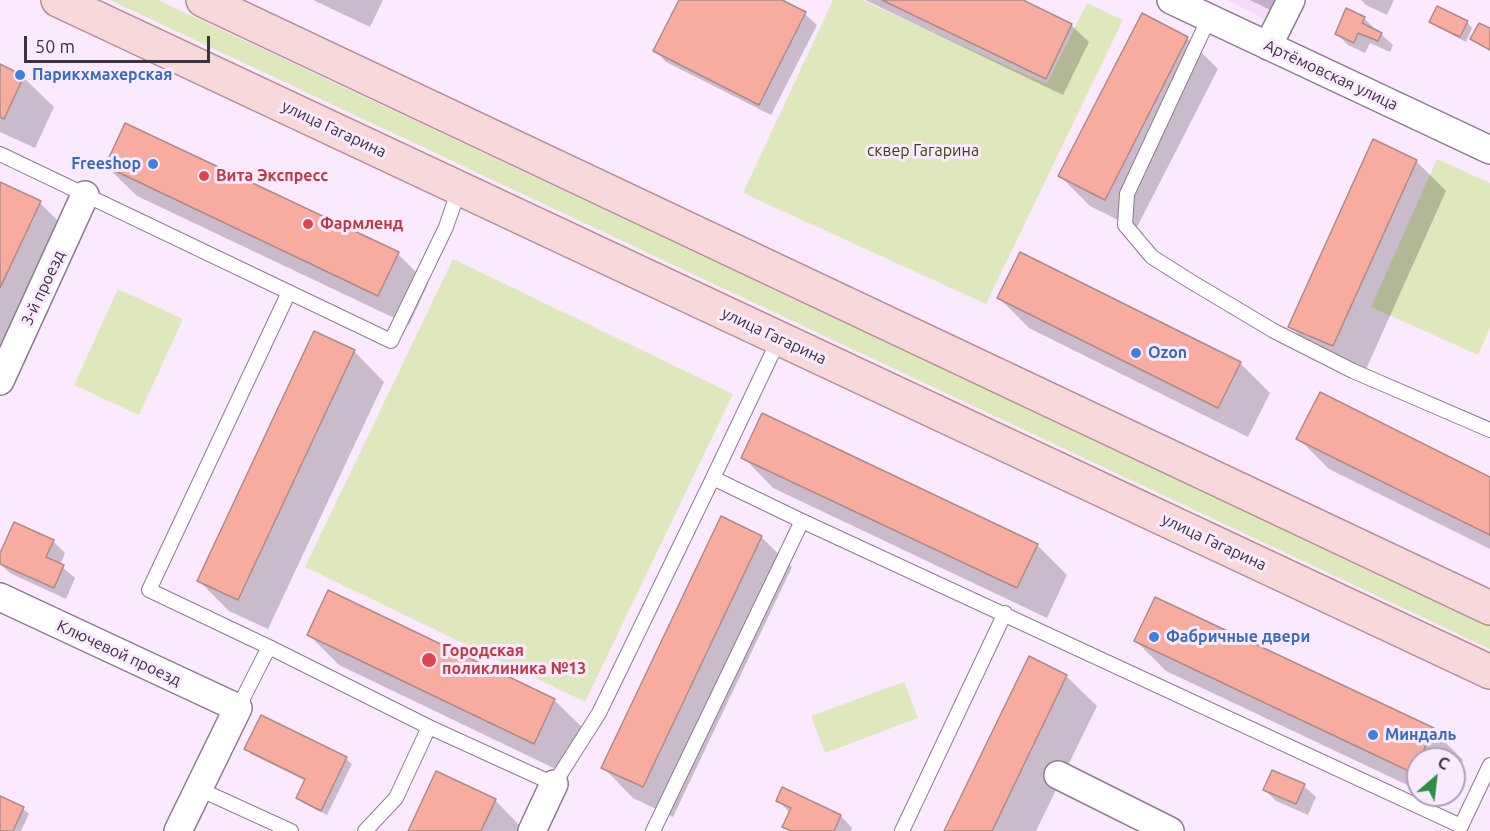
<!DOCTYPE html>
<meta charset="utf-8">
<style>
body{margin:0}
#map{position:relative;width:1490px;height:831px;overflow:hidden;background:#fbeaff;font-family:Ubuntu,sans-serif}
canvas{display:block}
.north{position:absolute;left:1406px;top:747px;width:60px;height:60px;box-sizing:border-box;background:#fbeaff;border:2px solid #aea1b1;border-radius:50%;rotate:28deg;font-size:16px;font-weight:700;line-height:24px;text-align:center;color:#3b333d}
.north::after{content:'';display:block;margin:auto;width:21px;height:27px;background:#2b8f44;clip-path:polygon(50% 0,100% 100%,50% 72%,0 100%)}
.scale{position:absolute;left:24px;top:36px;width:186px;height:27px;box-sizing:border-box;border:3px solid #3b333d;border-top:0;padding-left:8px;font-size:18px;line-height:21px;white-space:nowrap;color:#3b333d;-webkit-text-stroke:4px #fbeaff;paint-order:stroke}
</style>
<div id="map">
<canvas width="1490" height="831"></canvas>
<div class="north">С</div>
<div class="scale">50 m</div>
</div>
<script>
const g = document.querySelector('canvas').getContext('2d');
g.lineJoin = 'round';
function fill(path, color) {
  g.fillStyle = color;
  g.fill(path, 'evenodd');
}
function toPath(rows) {
  const path = new Path2D();
  for (const r of rows) {
    path.moveTo(r[0], r[1]);
    for (let i = 2; i < r.length; i += 2) path.lineTo(r[i], r[i + 1]);
  }
  return path;
}
function strokePath(path, color, width, dash) {
  g.strokeStyle = color;
  g.lineWidth = width;
  g.lineCap = dash ? 'butt' : 'round';
  g.setLineDash(dash || []);
  g.stroke(path);
}
function write(font, color, halo, rows, align = 'center') {
  g.font = font + ' Ubuntu,sans-serif';
  g.lineWidth = 6;
  g.setLineDash([]);
  g.textBaseline = 'middle';
  g.strokeStyle = halo;
  g.fillStyle = color;
  for (const [text, x, y, turn = 0] of rows) {
    g.save();
    g.translate(x, y);
    g.rotate((+turn || 0) * Math.PI / 180);
    g.textAlign = isNaN(turn) ? turn : align;
    if (halo) g.strokeText(text, 0, 0);
    g.fillText(text, 0, 0);
    g.restore();
  }
}
fill(toPath([
 [1226,0,1281,0,1271,22]
]), '#f6dbfb');
fill(toPath([
 [110,0,158,0,1490,626,1490,649],
 [833,0,862,0,1047,84,1087,3,1123,20,986,304,743,193],
 [1437,159,1490,183,1490,328,1478,355,1371,307],
 [453,259,733,394,585,702,305,567],
 [118,289,183,319,139,415,74,385],
 [904,682,918,718,825,753,811,716]
]), '#dfe7bc');
fill(toPath([
 [313,0,383,0,370,27],
 [680,0,785,0,784,2,805,14,817,25,771,115,666,62,655,50],
 [865,0,1019,0,1071,25,1089,42,1063,95],
 [1250,0,1287,0,1280,15],
 [1361,0,1394,0,1387,15,1366,5],
 [1143,15,1188,39,1218,69,1136,229,1090,206,1060,176],
 [1364,18,1376,30,1375,31,1381,34,1393,45,1390,52,1370,43,1365,53,1348,45,1337,34],
 [1431,22,1467,22,1472,28,1466,42,1437,27],
 [0,66,23,77,54,107,35,148,0,132],
 [1416,161,1446,191,1363,376,1320,357,1290,326],
 [106,166,398,254,428,284,409,325,137,196],
 [0,187,40,203,70,233,0,383],
 [999,298,1240,363,1270,393,1248,437,1029,328],
 [354,351,384,382,268,629,229,611,199,581],
 [1298,438,1490,479,1490,549,1329,469],
 [743,457,1037,545,1067,575,1047,618,773,488],
 [761,537,792,567,673,817,633,798,603,767],
 [53,541,65,553,60,565,75,578,66,599,10,573,0,564,0,557],
 [308,634,554,700,585,730,564,773,339,665],
 [1136,641,1433,730,1463,760,1454,779,1454,759,1418,759,1418,790,1166,671],
 [1066,676,1097,706,1036,831,946,831],
 [261,717,346,759,352,764,327,815,303,803,298,798,306,781,251,754,246,749],
 [1304,786,1316,797,1308,815,1276,801,1265,790],
 [783,789,841,816,852,828,851,831,789,831,784,827,789,812,778,800],
 [1428,795,1446,795,1443,802],
 [0,798,23,809,29,814,21,831,0,831],
 [495,800,525,831,410,831]
]), '#0003');
const building = toPath([
 [679,0,782,0,806,12,759,105,653,51,679,0],
 [882,0,1023,0,1072,24,1046,79,882,0],
 [1437,6,1468,21,1460,37,1429,22,1437,6],
 [1346,8,1365,17,1362,23,1382,33,1378,41,1358,33,1354,43,1335,34,1346,8],
 [1142,13,1188,37,1105,200,1058,176,1142,13],
 [1479,23,1490,28,1490,50,1470,39,1479,23],
 [0,64,24,76,4,119,0,117,0,64],
 [125,123,399,252,378,296,105,166,125,123],
 [1373,139,1417,160,1333,346,1288,327,1373,139],
 [0,182,41,201,0,288,0,182],
 [1020,252,1241,362,1218,408,997,298,1020,252],
 [314,331,355,350,238,600,197,581,314,331],
 [1320,392,1490,477,1490,535,1296,439,1320,392],
 [762,413,1038,544,1017,588,741,458,762,413],
 [721,516,762,536,643,787,601,768,721,516],
 [14,522,54,540,46,557,64,565,54,588,0,564,0,553,14,522],
 [328,590,555,699,534,744,307,635,328,590],
 [1155,597,1434,728,1413,773,1134,641,1155,597],
 [1029,656,1067,675,992,831,944,831,1029,656],
 [261,715,347,757,321,811,296,798,305,779,244,749,261,715],
 [1272,770,1305,784,1296,804,1263,790,1272,770],
 [436,771,496,799,481,831,408,831,436,771],
 [782,787,841,815,834,831,791,831,782,827,791,808,776,801,782,787],
 [0,796,24,807,13,831,0,831,0,796]
]);
fill(building, '#f8ac9f');
strokePath(building, '#ac8b86', 1.5);
const lane = toPath([
 [1209,18,1127,194,1125,225,1152,257,1190,281,1274,331,1353,371,1490,430],
 [0,154,391,341,446,227,459,189],
 [779,339,713,478,802,521,1461,826,1490,765],
 [269,647,149,590,289,292],
 [238,708,269,647,429,727,554,784,599,713,713,478],
 [199,789,291,831],
 [365,831,396,798,429,727],
 [653,831,802,521],
 [902,831,1005,613]
]);
const street = toPath([
 [1171,0,1490,150],
 [1268,46,1291,0],
 [0,381,85,195],
 [0,597,238,708,178,831],
 [1058,775,1170,831],
 [532,831,554,784]
]);
const primary = toPath([
 [58,0,1490,672],
 [203,0,1490,608]
]);
strokePath(lane, '#8e7a91', 16);
strokePath(street, '#8e7a91', 30);
strokePath(primary, '#b38e94', 36);
strokePath(lane, '#fff', 14);
strokePath(street, '#fff', 27);
strokePath(primary, '#f8d9db', 33);
for (const [x, y, r, color] of [
 [20,75,6,"#3f7fe0"],
 [153,164,6,"#3f7fe0"],
 [204,176,6,"#e0444e"],
 [308,224,6,"#e0444e"],
 [1136,353,6,"#3f7fe0"],
 [1154,637,6,"#3f7fe0"],
 [429,660,8,"#e0444e"],
 [1373,735,6,"#3f7fe0"]
]) {
  const dot = new Path2D();
  dot.arc(x, y, r, 0, 2 * Math.PI);
  g.fillStyle = color;
  g.fill(dot);
  strokePath(dot, '#fbeaff', 2);
}
write('bold 16px', '#366cbe', '#fbeaff', [
 ["Парикхмахерская",32,75],
 ["Freeshop",141,164,"right"],
 ["Ozon",1148,353],
 ["Фабричные двери",1166,637],
 ["Миндаль",1385,735]
], 'left');
write('16px', '#3b333d', '#fbeaff', [
 ["Артёмовская улица",1331,75,25],
 ["улица Гагарина",334,129,25],
 ["3-й проезд",43,288,-65],
 ["улица Гагарина",774,336,25],
 ["улица Гагарина",1214,542,25],
 ["Ключевой проезд",119,653,25]
]);
write('16px', '#3b410a', '#fbeaff', [
 ["сквер Гагарина",923,151]
]);
write('bold 16px', '#be3a42', '#fbeaff', [
 ["Вита Экспресс",216,176],
 ["Фармленд",320,224],
 ["Городская",442,651],
 ["поликлиника №13",442,669]
], 'left');
</script>
